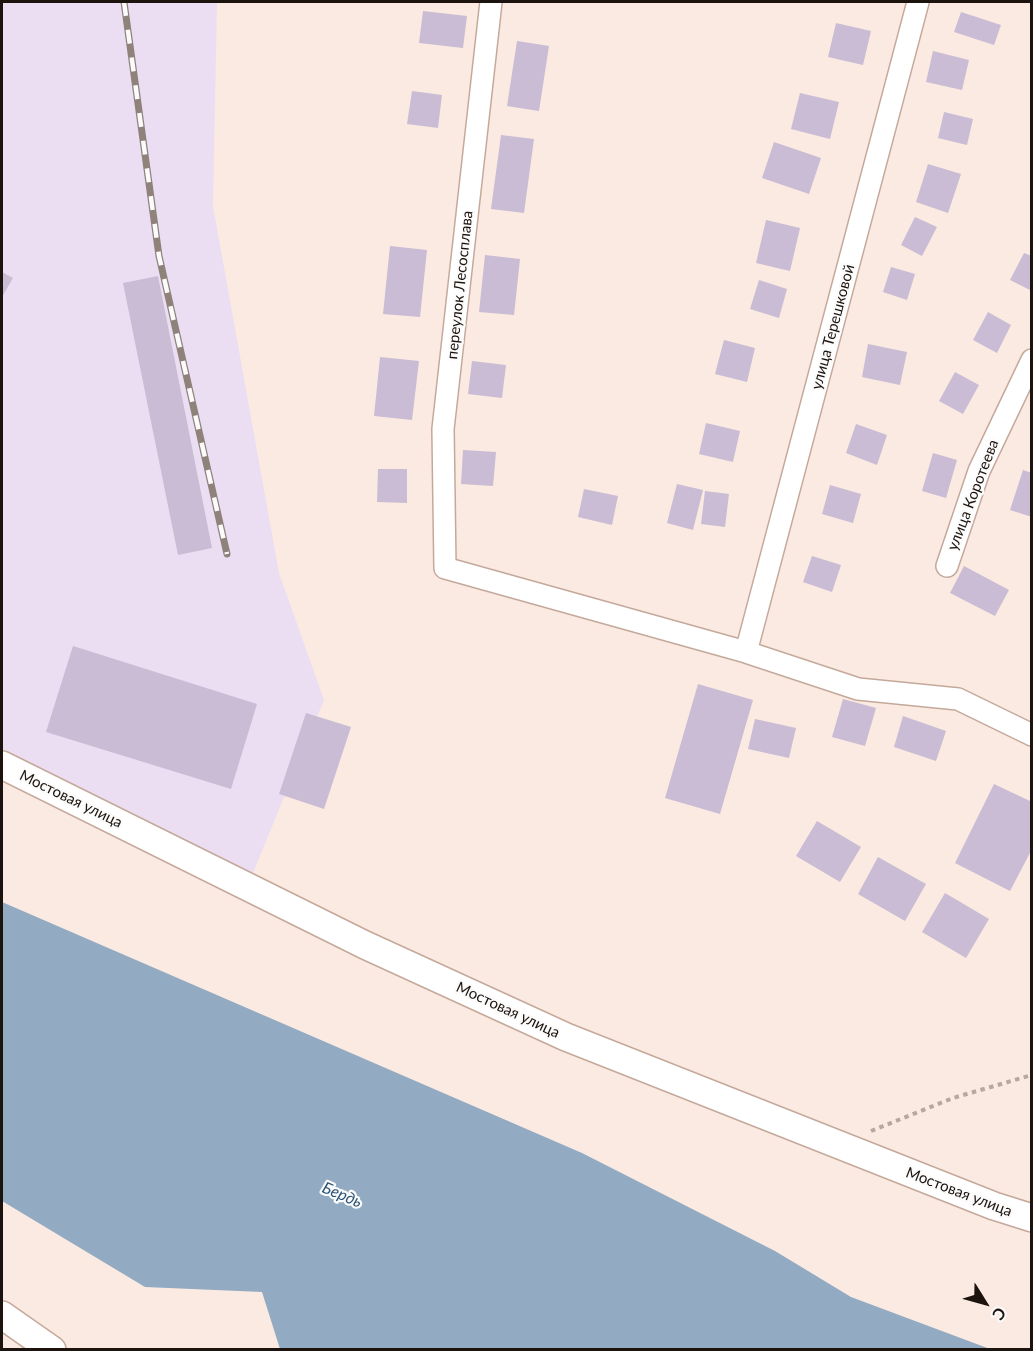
<!DOCTYPE html>
<meta charset="utf-8">
<style>
body{margin:0}
#map{position:relative;width:1033px;height:1351px;overflow:hidden;background:#fbeae1;font-family:Lato,sans-serif}
canvas{display:block}
.frame{position:absolute;inset:0;border:3px solid #1c130e;pointer-events:none}
.north{position:absolute;left:955px;top:1273px;width:60px;height:60px;-webkit-text-stroke:4px #fbfbfb;paint-order:stroke;rotate:127deg;font-size:16px;font-weight:700;line-height:24px;text-align:center;color:#1c130e}
.north::after{content:'';display:block;margin:auto;width:21px;height:27px;background:#1c130e;clip-path:polygon(50% 0,100% 100%,50% 72%,0 100%)}
</style>
<div id="map">
<canvas width="1033" height="1351"></canvas>
<div class="frame"></div>
<div class="north">С</div>
</div>
<script>
const g = document.querySelector('canvas').getContext('2d');
g.lineJoin = 'round';
function fill(path, color) {
  g.fillStyle = color;
  g.fill(path, 'evenodd');
}
function toPath(rows) {
  const path = new Path2D();
  for (const r of rows) {
    path.moveTo(r[0], r[1]);
    for (let i = 2; i < r.length; i += 2) path.lineTo(r[i], r[i + 1]);
  }
  return path;
}
function strokePath(path, color, width, dash) {
  g.strokeStyle = color;
  g.lineWidth = width;
  g.lineCap = dash ? 'butt' : 'round';
  g.setLineDash(dash || []);
  g.stroke(path);
}
function write(font, color, halo, rows, align = 'center') {
  g.font = font + ' Lato,sans-serif';
  g.lineWidth = 4.5;
  g.setLineDash([]);
  g.textBaseline = 'middle';
  g.strokeStyle = halo;
  g.fillStyle = color;
  for (const [text, x, y, turn = 0] of rows) {
    g.save();
    g.translate(x, y);
    g.rotate((+turn || 0) * Math.PI / 180);
    g.textAlign = isNaN(turn) ? turn : align;
    if (halo) g.strokeText(text, 0, 0);
    g.fillText(text, 0, 0);
    g.restore();
  }
}
fill(toPath([
 [2,2,217,2,213,206,279,573,324,700,253,873,14,772,2,764]
]), '#ebdef2');
fill(toPath([
 [2,902,582,1153,775,1251,851,1297,990,1349,280,1349,262,1292,145,1287,2,1201]
]), '#92abc2');
fill(toPath([
 [423,11,467,16,463,48,419,43],
 [961,12,1001,25,994,45,954,32],
 [836,23,871,31,863,65,828,57],
 [517,41,549,46,539,111,507,106],
 [933,51,969,60,962,90,926,82],
 [412,91,442,95,438,128,407,124],
 [800,93,839,102,830,139,791,129],
 [944,112,973,119,967,145,938,138],
 [501,135,534,139,524,213,491,209],
 [774,142,821,158,809,194,762,178],
 [928,164,961,174,948,213,916,202],
 [915,217,937,227,922,256,901,245],
 [766,220,800,228,790,271,756,263],
 [390,246,427,250,420,317,383,314],
 [1024,253,1032,256,1032,291,1010,280],
 [485,255,520,259,514,315,479,312],
 [891,267,915,274,907,300,883,292],
 [2,272,13,278,2,297],
 [158,276,212,548,178,555,123,283],
 [759,280,787,289,779,318,750,309],
 [988,312,1011,325,997,353,973,340],
 [724,340,755,348,747,382,715,374],
 [868,344,907,352,900,385,862,377],
 [380,357,419,361,412,420,374,416],
 [472,361,506,365,502,398,468,394],
 [955,372,979,385,963,414,939,401],
 [706,423,740,431,733,462,699,454],
 [856,424,887,435,877,465,846,453],
 [463,450,496,452,493,486,461,484],
 [933,453,957,460,946,498,922,491],
 [378,469,407,469,407,503,377,502],
 [1023,470,1032,473,1032,517,1010,510],
 [677,484,703,490,693,530,667,523],
 [830,485,861,494,853,523,822,514],
 [584,489,618,496,612,525,578,517],
 [705,491,729,494,725,527,701,524],
 [812,556,841,565,832,592,803,582],
 [964,566,1009,590,995,616,950,593],
 [73,646,257,704,231,789,46,732],
 [698,684,753,700,720,814,665,798],
 [843,699,876,708,865,746,832,737],
 [306,713,351,727,324,809,279,794],
 [903,716,946,731,936,761,894,747],
 [755,719,796,728,789,758,748,749],
 [994,784,1032,802,1032,849,1010,891,955,863],
 [817,821,861,847,840,882,796,856],
 [878,857,926,884,905,921,858,894],
 [945,893,989,919,966,958,922,932]
]), '#c9bcd4');
const minor = toPath([
 [491,2,443,429,445,568,746,652,858,689,958,699,1032,735],
 [947,566,979,471,1032,360],
 [746,652,918,2]
]);
const tertiary = toPath([
 [2,765,365,945,566,1037,994,1206,1032,1218],
 [2,1315,52,1350]
]);
strokePath(minor, '#c4a99b', 24);
strokePath(tertiary, '#c4a99b', 30);
strokePath(toPath([
 [871,1131,953,1098,1032,1075]
]), '#b6a7a0', 4, [4.5, 4.5]);
strokePath(minor, '#fff', 21);
strokePath(tertiary, '#fff', 27);
const rail = toPath([
 [124,2,159,256,227,554]
]);
strokePath(rail, '#8f827b', 7);
strokePath(rail, '#fbfbfb', 4.5, [14]);
write('15px', '#1c130e', '#fbfbfb', [
 ["переулок Лесосплава",460,285,-84],
 ["улица Терешковой",833,327,-75],
 ["улица Коротеева",973,495,-69],
 ["Мостовая улица",71,799,26],
 ["Мостовая улица",508,1010,25],
 ["Мостовая улица",959,1192,21]
]);
write('italic 16px', '#2a5376', '#fbfbfb', [
 ["Бердь",342,1195,23]
]);
</script>
